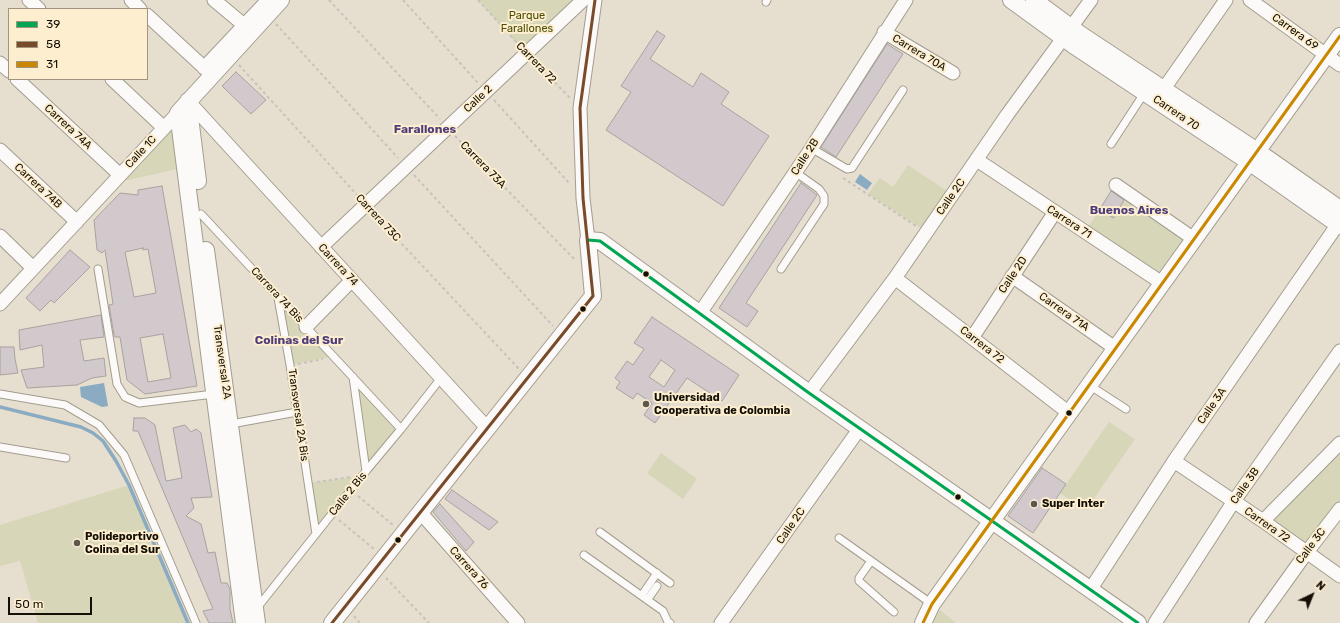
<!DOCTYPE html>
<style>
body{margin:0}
#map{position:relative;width:1340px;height:623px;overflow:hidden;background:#e6dece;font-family:Rubik,sans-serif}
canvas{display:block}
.legend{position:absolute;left:8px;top:8px;width:140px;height:72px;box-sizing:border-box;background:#fdeed0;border:1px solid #a0957f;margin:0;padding:5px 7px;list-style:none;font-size:12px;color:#151006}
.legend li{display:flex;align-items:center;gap:8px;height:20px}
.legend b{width:20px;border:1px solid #a0957f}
.north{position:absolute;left:1292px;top:575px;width:40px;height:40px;-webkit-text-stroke:3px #fdeed0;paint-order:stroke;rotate:43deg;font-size:11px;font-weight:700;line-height:16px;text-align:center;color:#151006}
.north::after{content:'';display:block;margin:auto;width:14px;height:18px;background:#151006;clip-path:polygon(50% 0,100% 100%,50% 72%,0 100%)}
.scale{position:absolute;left:8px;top:597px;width:84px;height:18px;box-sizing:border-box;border:2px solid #151006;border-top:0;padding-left:5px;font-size:12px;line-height:14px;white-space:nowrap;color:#151006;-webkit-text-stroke:3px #fdeed0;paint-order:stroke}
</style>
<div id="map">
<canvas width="1340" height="623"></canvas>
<ul class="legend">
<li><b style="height:5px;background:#00a651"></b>39</li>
<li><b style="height:5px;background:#7a4b2a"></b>58</li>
<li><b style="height:5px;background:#ca8801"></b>31</li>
</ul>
<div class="north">N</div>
<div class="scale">50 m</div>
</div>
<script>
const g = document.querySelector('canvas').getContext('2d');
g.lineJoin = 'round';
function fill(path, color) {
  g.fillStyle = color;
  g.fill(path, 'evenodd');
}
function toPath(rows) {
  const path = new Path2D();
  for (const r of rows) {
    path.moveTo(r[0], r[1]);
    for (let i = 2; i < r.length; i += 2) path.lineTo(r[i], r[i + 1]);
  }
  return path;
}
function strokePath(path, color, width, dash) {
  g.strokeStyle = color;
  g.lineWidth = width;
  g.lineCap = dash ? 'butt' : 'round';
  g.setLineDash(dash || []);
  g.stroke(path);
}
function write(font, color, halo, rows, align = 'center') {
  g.font = font + ' Rubik,sans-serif';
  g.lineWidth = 4;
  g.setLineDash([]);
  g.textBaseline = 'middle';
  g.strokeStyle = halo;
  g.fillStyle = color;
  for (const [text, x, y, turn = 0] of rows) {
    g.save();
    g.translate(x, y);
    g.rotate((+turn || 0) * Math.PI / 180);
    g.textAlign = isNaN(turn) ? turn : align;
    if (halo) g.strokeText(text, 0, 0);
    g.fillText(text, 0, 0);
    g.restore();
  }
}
fill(toPath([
 [478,0,583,0,526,54],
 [178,113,185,167,111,184],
 [908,165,953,195,927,232,868,194,880,178,893,187],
 [1116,185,1194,239,1162,283,1085,232],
 [278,297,334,356,290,365],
 [353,376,401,429,366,471],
 [1109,422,1135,439,1086,510,1060,493],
 [1340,443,1340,509,1307,552,1263,521],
 [661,453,697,479,683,499,647,473],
 [363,476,316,534,308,483],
 [129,485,188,623,38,623,20,561,0,566,0,525],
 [932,604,956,623,923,623]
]), '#d7d6b8');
fill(toPath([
 [860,174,872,183,867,190,855,182],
 [104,383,108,406,102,407,81,397,80,387]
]), '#8aabc1');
strokePath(toPath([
 [0,407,81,427,93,433,103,441,116,461,129,485,188,623]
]), '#8aabc1', 3.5);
const building = toPath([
 [657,31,665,36,650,59,693,87,701,73,729,92,721,104,769,136,723,206,606,130,631,92,621,86,657,31],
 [887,44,903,54,836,157,821,147,887,44],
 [236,72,266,100,251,114,222,86,236,72],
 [801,183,817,195,746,303,758,311,747,327,719,308,801,183],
 [162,186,197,386,145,394,127,380,120,337,115,337,114,335,109,305,113,304,105,250,102,253,97,250,94,220,120,193,138,195,138,190,162,186],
 [143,248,143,250,148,249,156,293,134,297,125,252,143,248],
 [163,334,171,378,148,382,140,338,163,334],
 [1111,191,1124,200,1113,218,1100,209,1111,191],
 [70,250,90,267,54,303,51,300,40,311,26,298,70,250],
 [101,315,104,337,80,340,84,361,104,358,106,376,92,378,77,385,27,388,21,370,44,367,42,345,20,350,19,330,101,315],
 [652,317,739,375,722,401,687,378,655,423,644,415,652,403,637,393,633,399,616,388,620,382,615,378,627,361,633,365,644,349,634,343,652,317],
 [661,360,675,370,664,387,649,377,661,360],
 [0,347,14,347,15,359,18,373,0,375,0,347],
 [134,418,145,418,155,425,166,481,182,478,173,428,185,425,191,432,196,429,201,433,212,497,191,498,194,508,186,516,201,524,208,553,215,552,221,583,227,583,230,589,230,609,233,623,209,623,203,611,213,609,138,431,133,431,134,418],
 [1042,468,1066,484,1033,533,1008,516,1042,468],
 [452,490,498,522,489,530,445,499,452,490],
 [440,504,474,542,466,551,433,512,440,504]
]);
fill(building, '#d1c9cc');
strokePath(building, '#a8a2a0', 1);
const service = toPath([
 [766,2,767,0],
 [1111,144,1145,92],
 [811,148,847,169,852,168,903,90],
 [201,214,401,429],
 [98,269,117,384,125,397,139,403,214,394],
 [781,269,824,204,824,196,819,189,795,172],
 [278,298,290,365,316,534],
 [353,377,366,471],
 [1089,385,1126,409],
 [0,394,65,405,99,425,124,455,196,623],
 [231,424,297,412],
 [0,447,66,458],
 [600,532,670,583],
 [839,538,932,604],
 [584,555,663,611,668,622,670,623],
 [871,561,859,578,859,581,894,612],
 [642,595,657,573],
 [648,599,657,586],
 [257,608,366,471,401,429,441,378]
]);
const minor = toPath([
 [29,0,39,9],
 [131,0,140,9],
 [214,0,244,25],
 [1250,0,1340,65],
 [147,15,210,73],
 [884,32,953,73],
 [0,63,9,71],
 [204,68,268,0],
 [17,79,120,175],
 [112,79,164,128],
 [1163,90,1226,0],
 [188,101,488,429],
 [0,150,77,222],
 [977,160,1162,283],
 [1116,185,1194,239],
 [0,236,33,268],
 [588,240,583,198,580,108,595,0],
 [321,247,583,0],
 [1012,276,1115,348],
 [895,278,1069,413],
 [0,304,178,113],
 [700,313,807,155,906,0],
 [306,327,352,280],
 [972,338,1055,212],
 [809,393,895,278,1007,115,1091,0],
 [1174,461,1263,521,1340,576],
 [420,512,518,623],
 [1263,521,1340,443],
 [1090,590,1174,461,1338,224],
 [721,623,860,428],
 [1155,623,1234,501,1340,351],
 [1256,623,1307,552,1340,509]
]);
const tertiary = toPath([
 [1011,0,1073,45,1249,162,1340,226],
 [1034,0,1080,34,1257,151,1340,209],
 [188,101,198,181],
 [206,250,257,623],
 [244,623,178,113,281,0],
 [332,623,593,296,588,240,600,241,809,393,1138,623],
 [923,623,932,604,1340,36]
]);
strokePath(service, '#a39d90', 9);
strokePath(minor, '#a39d90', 15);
strokePath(tertiary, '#a39d90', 18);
strokePath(toPath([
 [329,0,440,119],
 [403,0,479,84],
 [478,0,519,45],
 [276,24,398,158],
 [534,61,570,98],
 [239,65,358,196],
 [494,100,570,184],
 [455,136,576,261],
 [414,175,553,326],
 [843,178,916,226],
 [373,213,519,369],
 [298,364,323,359],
 [317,482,350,477],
 [358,496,393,525],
 [339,520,374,549],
 [386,578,429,623],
 [354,616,360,623]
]), '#c6c3be', 2, [3, 3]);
strokePath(service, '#fbfaf8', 7);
strokePath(minor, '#fbfaf8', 13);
strokePath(tertiary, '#fbfaf8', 16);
strokePath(toPath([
 [588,240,600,241,809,393,1138,623]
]), '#00a651', 3);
strokePath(toPath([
 [332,623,593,296,583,198,580,108,595,0]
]), '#7a4b2a', 3);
strokePath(toPath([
 [923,623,932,604,1340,36]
]), '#ca8801', 3);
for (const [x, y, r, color] of [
 [646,274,3.5,"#151006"],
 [583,309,3.5,"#151006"],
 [646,404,4,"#5e584c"],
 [1069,413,3.5,"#151006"],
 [958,497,3.5,"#151006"],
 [1034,504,4,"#5e584c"],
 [398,540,3.5,"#151006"],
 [77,543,4,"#5e584c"]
]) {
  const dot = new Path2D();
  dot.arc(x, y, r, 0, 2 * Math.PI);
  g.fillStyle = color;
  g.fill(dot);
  strokePath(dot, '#fdeed0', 1.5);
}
write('11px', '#4a4d04', '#fdeed0', [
 ["Parque",527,16],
 ["Farallones",527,29]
]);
write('11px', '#151006', '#fdeed0', [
 ["Carrera 69",1295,32,36],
 ["Carrera 70A",919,53,31],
 ["Carrera 72",536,63,46],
 ["Calle 2",478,99,-43],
 ["Carrera 70",1176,113,34],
 ["Carrera 74A",68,127,43],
 ["Calle 1C",141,152,-47],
 ["Calle 2B",805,157,-57],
 ["Carrera 73A",483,165,46],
 ["Carrera 74B",38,186,43],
 ["Calle 2C",951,197,-55],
 ["Carrera 73C",378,218,47],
 ["Carrera 71",1069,222,33],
 ["Carrera 74",338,265,47],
 ["Calle 2D",1013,275,-56],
 ["Carrera 74 Bis",277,295,47],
 ["Carrera 71A",1064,312,35],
 ["Carrera 72",982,345,38],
 ["Transversal 2A",222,362,82],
 ["Calle 3A",1212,406,-55],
 ["Transversal 2A Bis",298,415,82],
 ["Calle 3B",1245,486,-55],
 ["Calle 2 Bis",348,494,-51],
 ["Carrera 72",1267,525,35],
 ["Calle 2C",791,526,-55],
 ["Calle 3C",1311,546,-53],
 ["Carrera 76",469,568,48]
]);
write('bold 11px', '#151006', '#fdeed0', [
 ["Universidad",654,398],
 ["Cooperativa de Colombia",654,411],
 ["Super Inter",1042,504],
 ["Polideportivo",85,537],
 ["Colina del Sur",85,550]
], 'left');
write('bold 12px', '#4e3d7a', '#fdeed0', [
 ["Farallones",425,130],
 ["Buenos Aires",1129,211],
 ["Colinas del Sur",299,341]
]);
</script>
